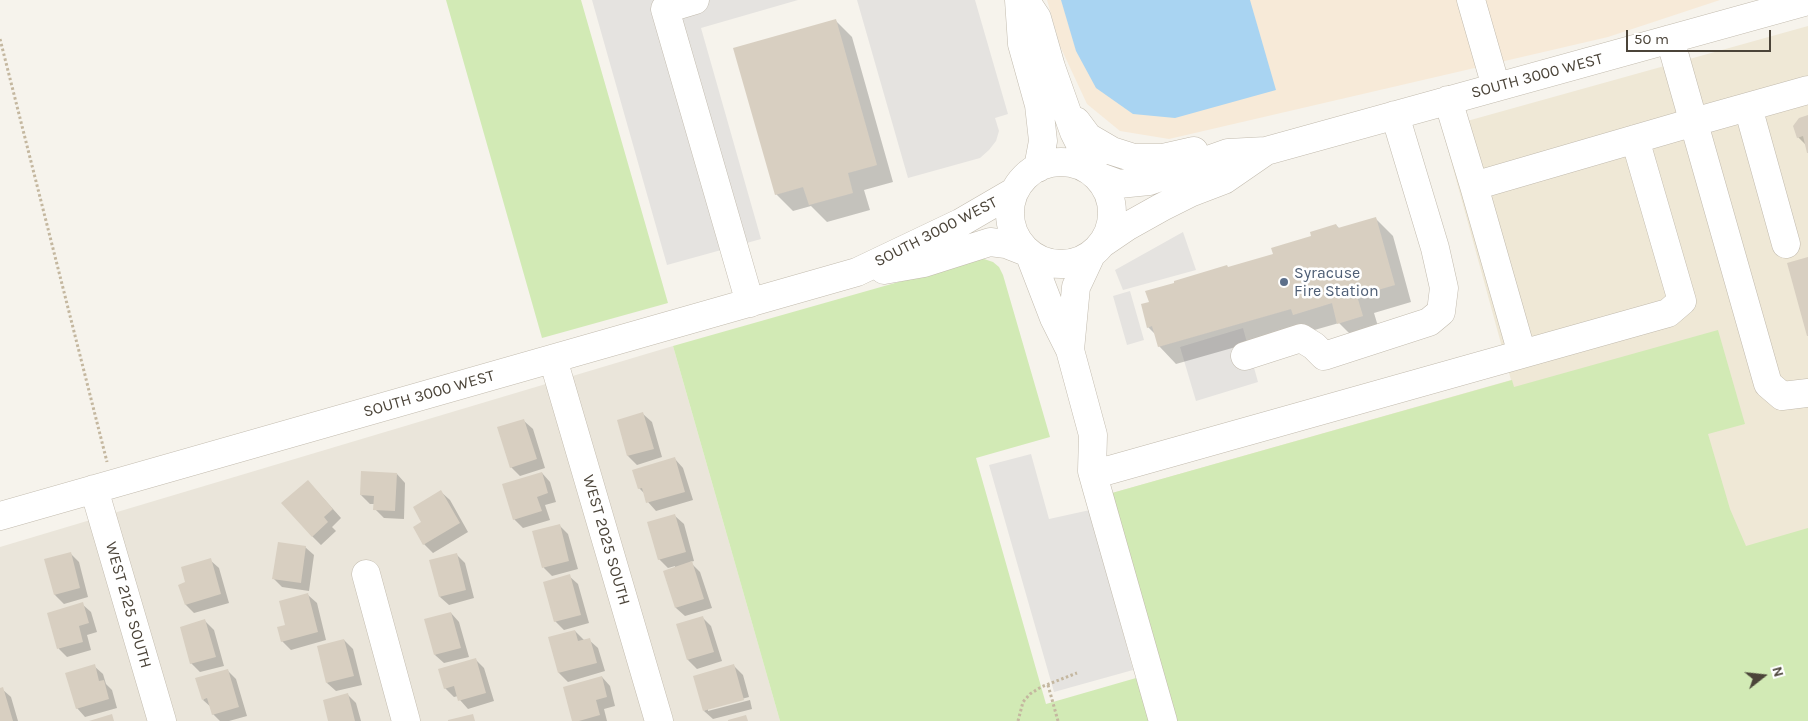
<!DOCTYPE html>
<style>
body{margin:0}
#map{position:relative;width:1808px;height:721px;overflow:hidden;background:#f6f3ec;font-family:Karla,sans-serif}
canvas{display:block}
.north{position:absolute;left:1738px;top:651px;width:50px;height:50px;-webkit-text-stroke:4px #fff;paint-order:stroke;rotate:74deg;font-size:14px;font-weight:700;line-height:20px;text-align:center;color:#4b4439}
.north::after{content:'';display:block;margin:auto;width:18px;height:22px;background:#4b4439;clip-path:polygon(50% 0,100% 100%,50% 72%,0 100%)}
.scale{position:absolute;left:1626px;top:30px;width:145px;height:22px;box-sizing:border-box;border:2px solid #4b4439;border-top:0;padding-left:6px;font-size:15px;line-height:18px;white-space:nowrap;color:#4b4439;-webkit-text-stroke:4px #fff;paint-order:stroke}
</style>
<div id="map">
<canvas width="1808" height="721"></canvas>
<div class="north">N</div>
<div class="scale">50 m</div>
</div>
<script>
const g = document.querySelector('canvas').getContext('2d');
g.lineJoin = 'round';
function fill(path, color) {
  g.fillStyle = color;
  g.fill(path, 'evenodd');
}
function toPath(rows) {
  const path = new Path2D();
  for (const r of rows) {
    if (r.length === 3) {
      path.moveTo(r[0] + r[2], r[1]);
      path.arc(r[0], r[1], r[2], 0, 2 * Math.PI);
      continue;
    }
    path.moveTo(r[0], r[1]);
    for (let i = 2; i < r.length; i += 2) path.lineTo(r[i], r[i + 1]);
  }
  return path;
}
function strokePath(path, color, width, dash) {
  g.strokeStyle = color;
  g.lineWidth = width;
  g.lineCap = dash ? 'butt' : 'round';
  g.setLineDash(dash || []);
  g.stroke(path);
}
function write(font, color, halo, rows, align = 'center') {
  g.font = font + ' Karla,sans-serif';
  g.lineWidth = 5;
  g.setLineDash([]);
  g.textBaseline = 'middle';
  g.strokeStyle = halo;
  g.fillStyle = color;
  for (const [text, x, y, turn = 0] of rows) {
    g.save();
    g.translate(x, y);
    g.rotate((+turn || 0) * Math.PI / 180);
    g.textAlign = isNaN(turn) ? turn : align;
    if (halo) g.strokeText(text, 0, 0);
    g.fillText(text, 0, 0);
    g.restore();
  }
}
fill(toPath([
 [673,346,780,721,0,721,0,547]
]), '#eae5da');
fill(toPath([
 [1047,0,1720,0,1608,37,1169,139,1120,131,1087,104,1060,46]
]), '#f7ead8');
fill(toPath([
 [1808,26,1808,721,1177,721,1112,493,1511,380,1442,128]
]), '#efe8d6');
fill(toPath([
 [446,0,581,0,668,303,542,338],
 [984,259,993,262,999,267,1003,275,1050,437,976,458,1046,704,1143,676,1156,721,780,721,673,346,976,260],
 [1718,330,1745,424,1708,434,1730,509,1746,546,1808,528,1808,721,1177,721,1112,493,1512,380,1514,387]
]), '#d2eab5');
fill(toPath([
 [592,0,798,0,701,28,761,239,667,265],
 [857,0,975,0,1008,114,995,118,999,131,996,141,989,150,980,158,908,178],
 [1183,232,1196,270,1123,290,1115,270],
 [1130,291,1144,340,1127,345,1113,296],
 [1243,328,1258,382,1196,401,1180,347],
 [1031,454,1049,519,1090,510,1133,670,1054,692,989,465]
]), '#e5e3e0');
fill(toPath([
 [1061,0,1250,0,1276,90,1175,118,1133,114,1096,88,1076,51]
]), '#a9d4f2');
fill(toPath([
 [835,20,852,37,893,182,864,190,870,210,827,222,811,206,793,211,776,194],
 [1808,116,1808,150,1807,146,1798,137],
 [1376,219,1393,236,1411,302,1374,313,1380,333,1356,340,1339,323,1311,331,1306,327,1176,364,1159,346,1155,334,1148,327,1228,268,1275,255,1336,225,1340,229],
 [643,414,652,422,662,457,637,465,628,456,618,421],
 [524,421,533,429,545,468,520,476,511,467],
 [675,459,683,468,693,500,656,511,648,502,645,494,639,488],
 [542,473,550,482,556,502,545,505,550,520,523,528,514,519],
 [397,474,405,483,404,519,384,518,375,509,375,504,370,504,361,495],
 [316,490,341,518,332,527,336,531,321,545,312,536],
 [441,492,450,500,468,532,433,553,424,544,423,522],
 [675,516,684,524,694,561,690,562,700,572,712,608,685,616,676,608,675,566,668,568,659,559],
 [559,525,568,534,578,569,552,576,544,568,534,532],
 [305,547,314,555,309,591,282,587,274,579],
 [70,553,79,562,88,597,64,604,55,595,45,560],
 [456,554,465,563,474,598,449,605,440,597],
 [210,560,219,568,229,603,194,613,186,605,187,583],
 [569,576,578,584,589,623,564,630,555,621],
 [308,595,317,603,326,640,291,650,282,641],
 [82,604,91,612,97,632,87,635,91,650,67,657,59,649,48,614],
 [451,613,459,622,469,657,444,663,435,655],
 [702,617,711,626,722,661,697,669,688,660,678,625],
 [205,621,214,630,224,666,200,672,191,663],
 [575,631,584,640,589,640,598,648,605,671,568,682,559,673,549,638],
 [344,640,353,649,362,685,336,691,327,683],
 [475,659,484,668,494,701,468,709,460,700,458,696,454,697,445,688],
 [94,666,103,674,106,684,112,690,117,708,85,717,77,708],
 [734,666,743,675,749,697,708,708,708,711,750,700,752,709,713,719,704,711],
 [227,670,236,679,247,716,229,721,220,721,213,714,212,708,203,700],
 [602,677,610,686,615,706,604,709,607,721,573,721],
 [0,689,2,689,11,697,18,721,0,721],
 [348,695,356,703,361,721,330,721]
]), '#0003');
fill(toPath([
 [836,19,877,165,848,173,853,193,809,205,803,187,775,195,733,48],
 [1808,115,1808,153,1807,153,1803,136,1797,138,1793,126,1799,118],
 [1376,217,1395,285,1357,296,1363,316,1337,324,1332,303,1293,315,1291,309,1158,347,1152,326,1147,328,1141,304,1149,302,1145,291,1174,283,1174,281,1227,265,1228,267,1273,254,1271,248,1311,236,1310,232,1336,224,1338,228],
 [1808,257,1808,336,1807,336,1787,263],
 [643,412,654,449,627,456,617,420],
 [524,419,537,459,510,468,497,427],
 [675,457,685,492,646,503,642,488,638,489,632,470],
 [361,471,397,473,395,511,373,510,374,496,360,495],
 [542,472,548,493,537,497,542,511,513,520,502,484],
 [308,480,333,509,324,517,328,522,312,537,281,503],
 [441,490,460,523,423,545,413,527,421,522,413,507],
 [675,514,686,552,658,560,647,522],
 [560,524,569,561,542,568,532,531],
 [278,542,306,546,301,583,272,579],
 [71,552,80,588,54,595,44,559],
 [457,553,466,590,439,597,429,560],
 [211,558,221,594,185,605,178,585,185,582,181,567],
 [692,561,704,599,675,608,663,571],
 [570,574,581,615,554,622,543,582],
 [308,593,318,632,281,642,277,627,285,625,279,601],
 [83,602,89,623,79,626,83,642,57,649,47,613],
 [451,612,461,648,434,655,424,619],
 [703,616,714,652,687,660,676,624],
 [205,619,216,657,190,664,180,627],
 [575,630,578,641,590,638,597,663,558,673,548,637],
 [344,639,354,676,326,683,317,646],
 [476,658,486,693,458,701,454,686,444,689,438,669],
 [95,664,99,681,104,680,109,699,76,709,65,673],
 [734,664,744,700,703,711,693,676],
 [228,669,239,707,212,715,207,698,202,700,195,678],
 [602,676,607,697,596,700,600,715,579,721,572,721,563,687],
 [3,687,13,721,0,721,0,688],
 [348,693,355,721,328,721,323,700],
 [112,714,114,721,89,721],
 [473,714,475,721,448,721,448,720],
 [746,715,748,721,728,721,728,720]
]), '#d8cfc1');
const minor = toPath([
 [695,0,665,9,750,303],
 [1019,0,1022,44,1039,105,1043,141,1038,168],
 [1025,0,1037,18,1051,67,1074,132,1084,152,1097,176,1119,184,1149,181,1228,153,1266,151,1808,1],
 [1471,0,1496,87],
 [1670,39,1768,384,1782,396,1808,393],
 [1448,100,1474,186,1694,122,1808,90],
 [1748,107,1786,244],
 [1076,121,1088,137,1112,151,1134,158,1163,158,1194,151],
 [1061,213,51],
 [1474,186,1522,354],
 [1103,243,1128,226,1162,207,1190,193,1224,180,1266,151],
 [884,270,924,263,990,242,1006,244,1029,253,1054,318,1070,350,1093,435,1092,471,1097,489,1163,721],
 [1070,350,1076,287,1091,255],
 [1245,356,1301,338,1314,346,1324,356,1429,322,1441,312,1444,288,1435,248,1395,115],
 [553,359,659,721],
 [1092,471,1106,471,1668,313,1682,301,1635,139],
 [94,489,162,721],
 [0,516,857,272,960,223,1015,191],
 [366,574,406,721]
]);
strokePath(minor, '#c2bbae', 29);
strokePath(toPath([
 [0,39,107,462],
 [1048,685,1058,721],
 [1018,721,1023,702,1030,694,1041,687,1077,673]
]), '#c4b79f', 3, [2.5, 2.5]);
strokePath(minor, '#fff', 28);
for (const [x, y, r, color] of [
 [1284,282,5,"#5c6f8a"]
]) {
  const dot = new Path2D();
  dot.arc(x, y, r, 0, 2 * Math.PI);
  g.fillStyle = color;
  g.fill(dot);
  strokePath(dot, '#fff', 2);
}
write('16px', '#4b4439', '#fff', [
 ["SOUTH 3000 WEST",1537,76,-15],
 ["SOUTH 3000 WEST",936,232,-27],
 ["SOUTH 3000 WEST",429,394,-16],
 ["WEST 2025 SOUTH",606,540,74],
 ["WEST 2125 SOUTH",128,605,74]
]);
write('16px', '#4e5e75', '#fff', [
 ["Syracuse",1294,273],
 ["Fire Station",1294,291]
], 'left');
</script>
